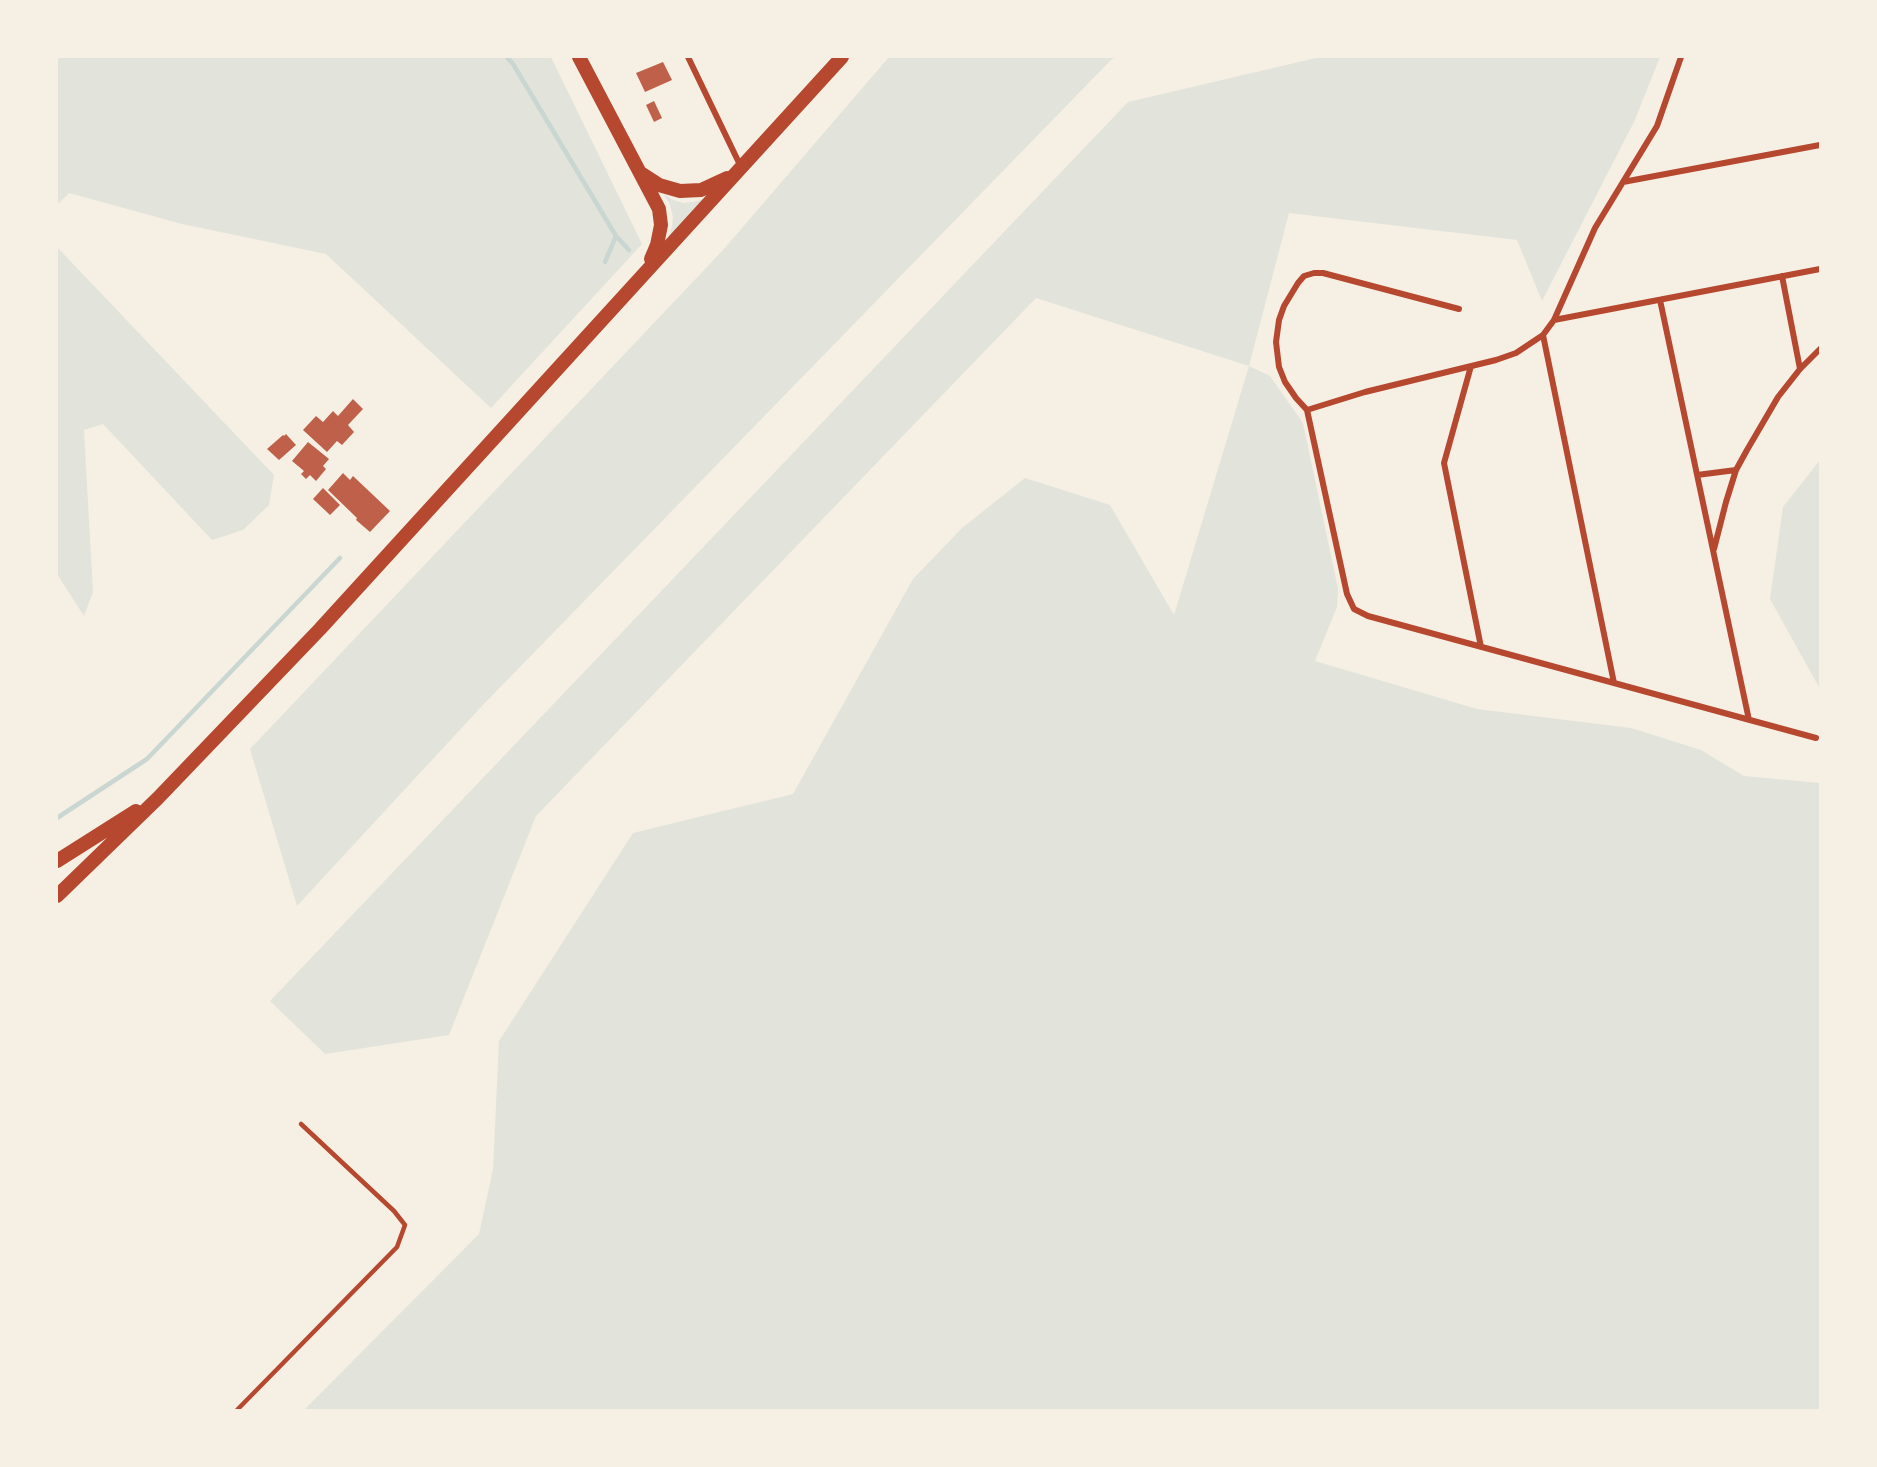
<!DOCTYPE html>
<style>
body{margin:0}
#map{position:relative;width:1877px;height:1467px;overflow:hidden;background:#f6efe4;font-family:"Source Serif 4",serif}
canvas{display:block}
.frame{position:absolute;inset:0;border:58px solid #f6efe4;pointer-events:none}
</style>
<div id="map">
<canvas width="1877" height="1467"></canvas>
<div class="frame"></div>
</div>
<script>
const g = document.querySelector('canvas').getContext('2d');
g.lineJoin = 'round';
function fill(path, color) {
  g.fillStyle = color;
  g.fill(path, 'evenodd');
}
function toPath(rows) {
  const path = new Path2D();
  for (const r of rows) {
    path.moveTo(r[0], r[1]);
    for (let i = 2; i < r.length; i += 2) path.lineTo(r[i], r[i + 1]);
  }
  return path;
}
function strokePath(path, color, width, dash) {
  g.strokeStyle = color;
  g.lineWidth = width;
  g.lineCap = dash ? 'butt' : 'round';
  g.setLineDash(dash || []);
  g.stroke(path);
}
fill(toPath([
 [57,57,551,57,642,244,491,408,326,254,182,224,69,193,57,205],
 [889,57,1118,57,1112,59,481,707,297,906,250,749,723,250],
 [1320,57,1660,57,1634,122,1542,301,1517,240,1289,213,1249,366,1270,376,1303,423,1338,589,1337,607,1315,661,1477,709,1631,728,1701,750,1744,776,1820,783,1820,1410,304,1410,479,1234,493,1169,499,1041,633,833,793,794,913,579,962,528,1025,478,1110,505,1174,615,1249,366,1036,298,536,816,449,1035,325,1054,270,1001,1128,102],
 [664,194,673,200,684,203,698,201,706,198,666,243,672,227,673,217,670,205],
 [57,247,274,475,269,505,243,530,212,540,103,424,84,430,93,592,84,616,57,574],
 [1820,460,1820,689,1770,599,1783,507]
]), '#e2e4dc');
strokePath(toPath([
 [507,57,513,64,616,236,629,250],
 [605,262,616,236],
 [57,818,147,759,340,558]
]), '#c9d6d2', 4.5);
fill(toPath([
 [663,62,672,80,645,92,636,73],
 [654,101,662,118,654,122,646,105],
 [353,399,363,409,348,425,354,432,342,445,337,441,327,452,303,430,316,416,323,422,333,411,338,416],
 [286,434,296,445,279,460,267,449,283,435,284,436],
 [308,442,329,459,323,466,326,469,316,481,310,475,306,479,301,474,304,471,292,461],
 [343,473,350,480,353,476,390,511,370,532,356,520,357,518,328,490],
 [323,488,340,505,330,515,313,499]
]), '#bf614a');
strokePath(toPath([
 [237,1410,397,1247,405,1225,394,1211,301,1124]
]), '#b5482f', 4.5);
strokePath(toPath([
 [688,57,741,167],
 [1623,182,1820,145],
 [1782,276,1800,369],
 [1660,300,1749,720],
 [1554,320,1820,269],
 [1543,335,1614,683],
 [1471,366,1444,463,1481,647],
 [1307,410,1347,594,1354,609,1368,616,1816,738],
 [1307,410,1365,392,1496,360,1516,353,1543,335,1554,320,1595,228,1657,126,1681,57],
 [1307,410,1296,398,1285,382,1279,367,1276,342,1279,320,1284,306,1298,283,1304,276,1314,273,1323,273,1459,309],
 [1697,475,1736,470],
 [1714,549,1726,502,1736,470,1747,450,1778,397,1800,369,1820,349]
]), '#b5482f', 6);
strokePath(toPath([
 [579,57,659,209,661,225,657,245,651,259],
 [642,174,659,185,680,191,701,190,727,178],
 [57,861,136,811],
 [57,896,158,798,320,629,842,57]
]), '#b5482f', 14);
</script>
